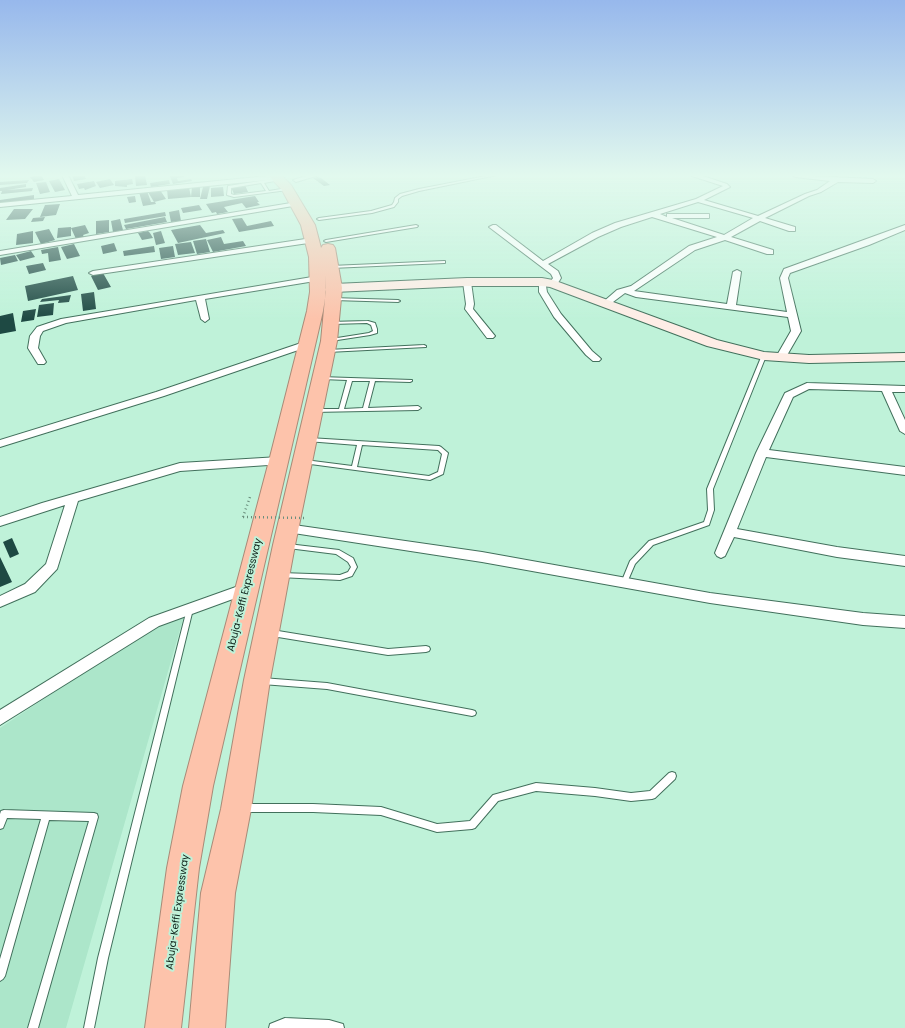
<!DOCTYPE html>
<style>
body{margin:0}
canvas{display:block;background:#bff2d9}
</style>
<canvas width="905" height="1028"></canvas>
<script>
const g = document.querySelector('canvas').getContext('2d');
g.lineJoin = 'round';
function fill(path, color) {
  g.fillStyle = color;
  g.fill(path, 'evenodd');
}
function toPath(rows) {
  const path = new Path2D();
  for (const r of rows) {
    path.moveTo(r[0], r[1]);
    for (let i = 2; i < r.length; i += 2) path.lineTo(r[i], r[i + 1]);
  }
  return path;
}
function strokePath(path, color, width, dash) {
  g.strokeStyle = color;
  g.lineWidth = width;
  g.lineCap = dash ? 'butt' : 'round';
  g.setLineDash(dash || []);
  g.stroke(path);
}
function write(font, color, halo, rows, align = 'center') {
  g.font = font + ' Poppins,sans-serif';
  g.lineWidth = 4;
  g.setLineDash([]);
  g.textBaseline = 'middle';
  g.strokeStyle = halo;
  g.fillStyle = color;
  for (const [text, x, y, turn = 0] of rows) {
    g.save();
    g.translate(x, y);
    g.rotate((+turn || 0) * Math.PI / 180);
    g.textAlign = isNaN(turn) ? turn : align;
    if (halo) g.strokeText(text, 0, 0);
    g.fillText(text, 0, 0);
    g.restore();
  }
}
fill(toPath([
 [185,612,66,1028,0,1028,0,728,125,645]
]), '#ace6ca');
fill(toPath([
 [38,175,41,175,44,180,34,182,30,177],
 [72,175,84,175,86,179,74,181],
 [145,175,147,185,136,186,135,176],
 [183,175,184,177,177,178,178,181,191,179,192,181,173,184,170,176],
 [318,177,321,178,330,185,324,186,313,178],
 [59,179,65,190,55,192,49,181],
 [110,179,114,185,100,188,96,182],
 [132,179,133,184,127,185,127,187,115,186,115,181],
 [29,180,27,183,0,185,0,182],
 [169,180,170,184,151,187,150,183],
 [94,181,96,186,85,190,84,188,79,189,77,184],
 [46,182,50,192,40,194,36,183],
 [26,184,26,187,7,190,33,188,32,191,1,194,2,191,0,191,0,188],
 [245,185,248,192,234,194,231,187],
 [200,186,200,197,191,197,192,187],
 [210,186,207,199,200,199,203,187],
 [189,187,191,197,168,199,167,190],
 [223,187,224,196,211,197,211,188],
 [160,190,166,199,154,202,148,192],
 [147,191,151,202,155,202,156,204,143,206,139,192],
 [34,195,34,200,0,204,0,200],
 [135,196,136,202,129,203,127,197],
 [255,196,259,202,257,202,260,205,246,208,242,203,224,207,228,212,217,214,216,212,212,213,206,204],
 [60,204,56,215,40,217,45,205],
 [199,205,202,210,183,213,181,208],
 [14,209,33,209,25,219,6,220],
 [179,210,181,221,171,222,169,212],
 [165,212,166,216,125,223,124,219],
 [45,217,43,221,31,222,33,218],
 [165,217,167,222,126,229,124,225],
 [242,218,247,226,271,221,274,226,239,232,232,219],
 [120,219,123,230,113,232,111,221],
 [109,220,109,232,96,234,96,221],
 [85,225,89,233,83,235,84,237,76,239,71,228],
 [200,225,206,233,223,230,225,233,178,243,171,230],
 [71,227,71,236,57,238,58,228],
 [49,229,55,240,41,244,35,232],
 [33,231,33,243,16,245,17,234],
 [148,231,150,233,148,233,150,233,153,238,142,240,138,233],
 [161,231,165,243,156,245,153,233],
 [221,237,224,244,243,241,246,246,213,252,207,240],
 [206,239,210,252,197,254,193,241],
 [191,242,195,253,178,255,175,244],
 [114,243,117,251,103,254,101,246],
 [74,244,80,256,67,259,61,247],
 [154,246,155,252,124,256,123,251],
 [173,246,175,257,161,259,159,248],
 [58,247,61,260,49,262,48,253,42,254,41,250],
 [31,251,35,257,20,261,16,255],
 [15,255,18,261,1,265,0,258],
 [43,263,46,270,29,274,26,266],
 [103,273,111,287,98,290,91,276],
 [73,276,78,290,28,301,25,286],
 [94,292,96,309,83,311,81,294],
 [71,295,69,302,58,303,59,300,40,302,42,299],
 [54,303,53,315,37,317,39,305],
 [36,309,34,320,21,322,23,311],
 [13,313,16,331,0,334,0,316],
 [12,538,19,554,10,558,3,542],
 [0,557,12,582,0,587]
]), '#1e4943');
const lane = toPath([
 [491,175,497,175,419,191,402,196,398,199,398,202,394,207,372,213,319,220,317,219,319,218,371,211,392,205,394,202,395,198,400,194,419,189,491,175],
 [279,178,280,178,280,180,264,183,269,191,287,188,289,189,288,190,234,197,227,195,228,186,279,178],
 [261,183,266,191,234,195,231,194,231,188,261,183],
 [416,225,418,226,417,227,326,242,324,241,326,240,416,225],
 [444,261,445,261,445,263,331,268,329,267,331,266,444,261],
 [332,298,398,300,400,301,398,302,334,300,332,300,332,298],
 [368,321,375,323,377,329,377,333,370,335,331,341,329,340,331,339,369,333,373,331,371,325,367,323,331,324,329,323,329,322,368,321],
 [424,345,426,346,426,347,328,352,326,351,328,350,424,345],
 [762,355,764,355,766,356,713,489,714,510,709,525,653,545,635,564,626,585,622,585,621,583,630,561,649,541,704,522,708,510,707,489,762,355],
 [320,377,412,380,412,381,410,382,375,381,368,408,418,406,421,408,418,410,313,412,312,411,313,410,315,409,339,409,347,380,322,379,320,379,320,377],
 [352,381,370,381,363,408,344,409,352,381],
 [309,438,439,446,441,447,448,453,443,474,430,480,303,463,302,462,305,460,352,466,357,445,307,441,306,440,309,438],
 [362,445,438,450,442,454,438,472,429,476,357,467,362,445],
 [286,544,288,544,339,550,353,558,357,567,352,576,340,580,279,577,278,575,279,573,281,573,340,575,348,572,351,567,348,562,336,554,288,548,286,548,285,546,286,544],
 [190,606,192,607,193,609,108,958,94,1028,84,1028,98,958,187,609,188,607,190,606],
 [272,630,388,649,426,646,429,647,430,649,429,651,426,652,388,655,272,636,270,635,269,633,270,631,272,630],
 [262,678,327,683,472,710,475,711,476,713,475,715,472,716,327,689,262,684,259,683,258,681,259,679,262,678],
 [672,772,675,773,676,776,675,779,655,798,652,799,631,801,595,796,536,791,498,801,475,828,472,829,437,832,381,815,313,812,244,812,241,811,240,808,241,805,244,804,313,804,381,807,437,824,470,821,493,795,536,783,595,788,631,793,650,791,669,773,672,772],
 [4,810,94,813,97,814,98,817,38,1028,28,1028,89,821,49,820,5,976,3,979,0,981,0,959,41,819,7,818,3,828,0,829,0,814,1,811,4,810],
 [285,1018,329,1020,343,1024,344,1028,269,1028,270,1024,285,1018]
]);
const street = toPath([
 [62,175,68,175,78,195,277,175,280,177,277,179,0,207,0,203,72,196,62,175],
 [309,175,319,175,296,182,293,180,309,175],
 [691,175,700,175,727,184,730,187,704,200,758,216,805,194,817,190,830,181,795,177,792,175,873,179,876,181,873,183,838,182,821,192,809,196,765,218,795,227,795,231,789,231,760,221,731,237,773,250,773,254,767,254,725,240,695,250,634,291,727,304,733,272,737,270,741,272,736,305,787,312,780,278,784,269,905,225,905,230,869,245,790,273,788,278,801,331,786,357,781,360,776,357,791,331,788,317,636,297,625,293,609,305,603,305,602,303,617,290,631,286,689,246,717,237,652,217,621,227,598,237,548,264,558,271,561,278,556,286,553,287,549,284,553,278,551,274,489,227,493,225,496,225,543,261,592,233,615,223,696,199,723,186,692,176,691,175],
 [698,202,753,218,724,235,672,218,709,218,709,214,667,214,667,217,660,214,698,202],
 [297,202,301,204,299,205,0,255,0,251,297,202],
 [312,238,316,240,315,242,93,275,89,273,93,271,312,238],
 [318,276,321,276,322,278,321,280,205,299,209,319,205,322,201,319,196,300,66,323,43,331,40,336,38,348,46,362,44,364,38,364,28,348,30,336,37,327,61,319,318,276],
 [464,280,467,280,471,282,474,304,473,309,495,336,493,338,487,338,465,309,466,304,463,282,464,280],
 [539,280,545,280,547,292,561,314,592,351,599,357,601,359,599,361,593,361,586,355,554,317,539,292,539,280],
 [307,341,312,344,310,346,164,396,0,447,0,440,156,392,307,341],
 [807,383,905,386,905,392,892,392,905,420,905,434,900,431,882,391,809,389,793,397,769,450,905,467,905,475,766,457,737,529,837,547,905,556,905,566,837,557,734,537,725,556,721,558,717,556,715,553,756,453,784,395,785,393,807,383],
 [279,457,283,458,285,461,283,464,180,471,78,501,57,569,35,592,0,607,0,596,25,584,46,564,65,505,0,526,0,517,42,503,180,463,279,457],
 [287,524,482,552,710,593,863,613,905,616,905,628,863,625,710,603,482,562,287,532,283,531,281,528,283,525,287,524],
 [247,583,252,584,254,588,252,592,159,626,0,725,0,710,149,618,247,583]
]);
const secondary = toPath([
 [467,278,542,278,553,280,717,340,764,352,809,355,905,353,905,361,809,363,764,360,707,346,550,287,542,286,467,286,334,292,330,291,328,288,330,285,334,284,467,278]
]);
const highway = toPath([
 [268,175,281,175,291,185,315,225,321,248,323,245,328,244,333,245,335,248,342,288,337,341,295,545,270,680,251,809,235,893,225,1028,189,1028,201,893,221,809,244,680,273,545,321,341,326,288,325,275,326,292,323,311,213,786,199,868,181,1028,145,1028,167,868,183,786,269,461,307,311,310,292,309,257,301,225,282,190,268,175]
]);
strokePath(lane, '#42705c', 2);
strokePath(street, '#42705c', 2);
strokePath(secondary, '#42705c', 2);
strokePath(highway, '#a98b78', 2);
strokePath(toPath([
 [243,517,250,497]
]), '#6a8e7c', 2.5, [1, 3]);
fill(lane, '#fff');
fill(street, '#fff');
fill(secondary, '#feede6');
fill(highway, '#fdc3ab');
strokePath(toPath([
 [243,517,307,518]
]), '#6a8e7c', 2.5, [1, 3]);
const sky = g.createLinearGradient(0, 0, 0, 319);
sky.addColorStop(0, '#97b8ec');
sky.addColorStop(0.55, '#e2f9ee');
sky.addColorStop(1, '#e2f9ee00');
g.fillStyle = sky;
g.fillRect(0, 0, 905, 319);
write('10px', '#0e2219', '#bff2d9', [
 ["Abuja-Keffi Expressway",245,595,-76],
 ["Abuja-Keffi Expressway",178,912,-82]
]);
</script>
